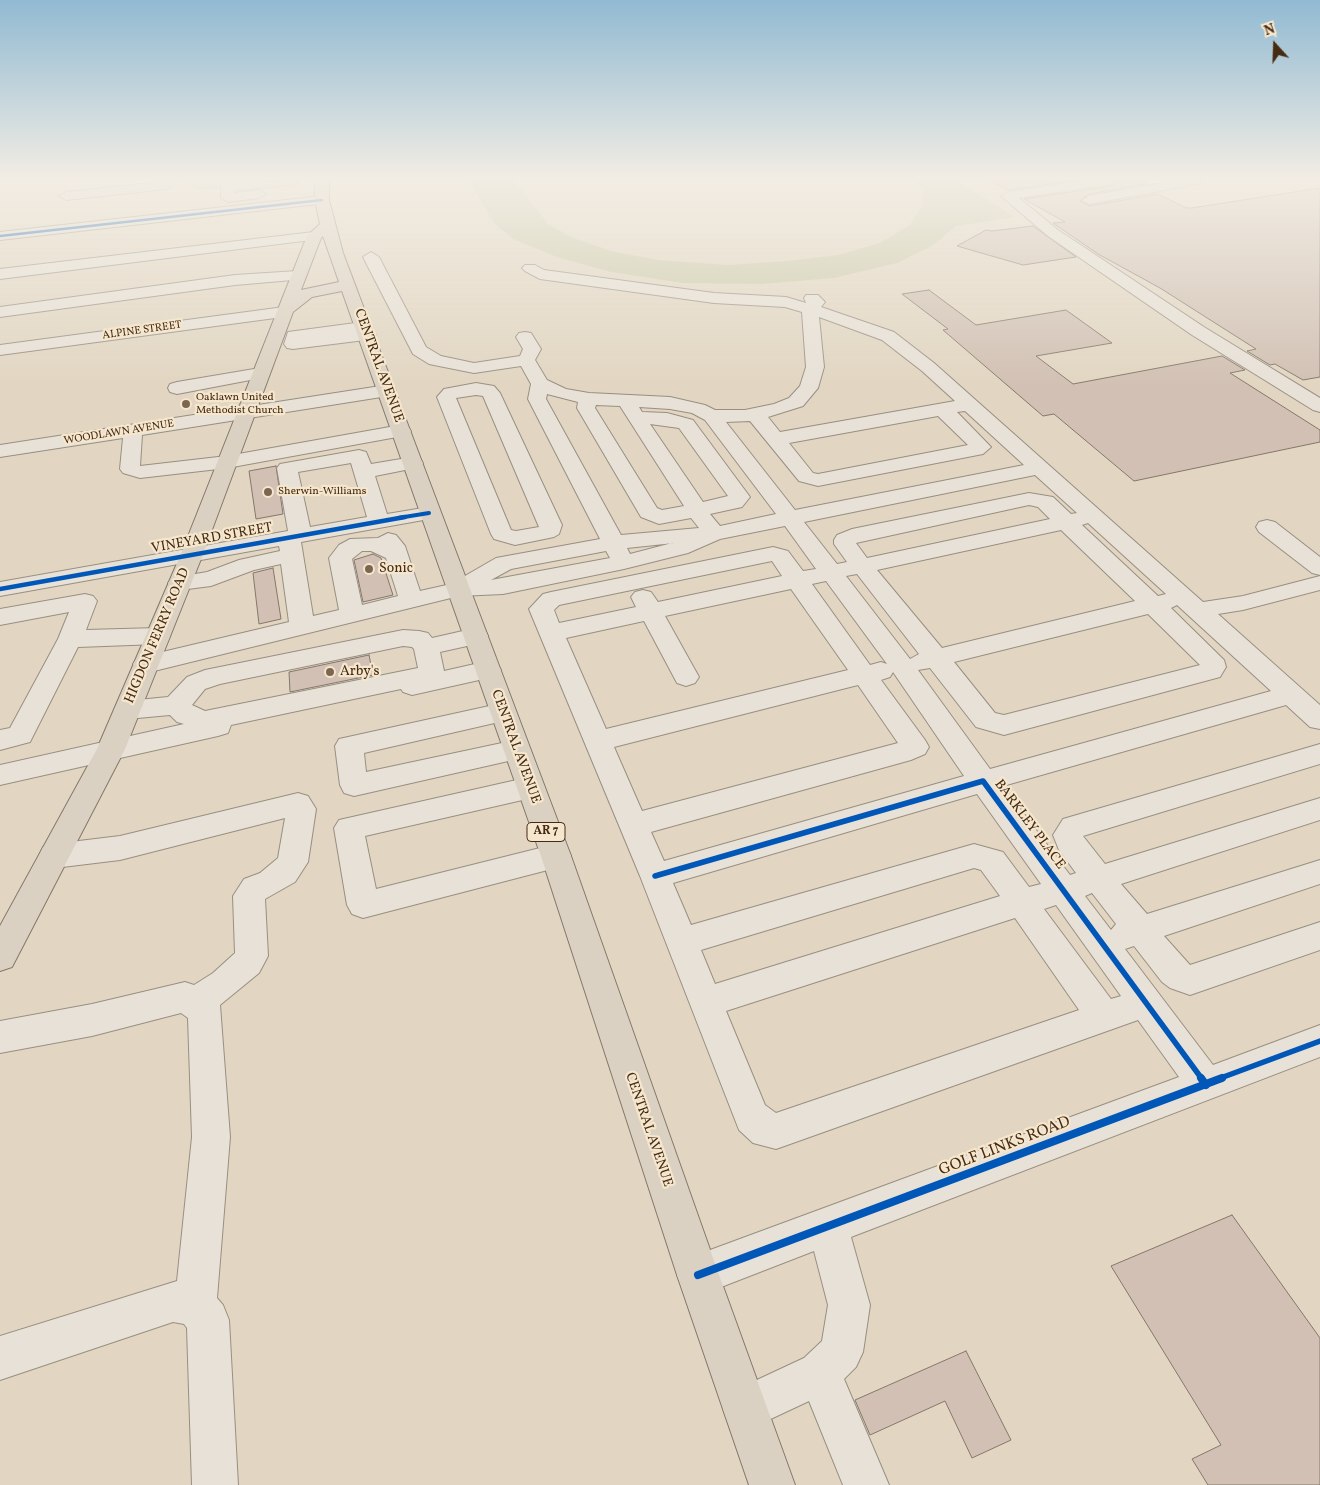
<!DOCTYPE html>
<style>
body{margin:0}
#map{position:relative;width:1320px;height:1485px;overflow:hidden;background:#e2d6c2;font-family:Vollkorn,serif}
canvas{display:block}
.north{position:absolute;left:1250px;top:20px;width:50px;height:50px;-webkit-text-stroke:4px #f5e6ce;paint-order:stroke;rotate:340deg;font-size:14px;font-weight:700;line-height:20px;text-align:center;color:#462a11}
.north::after{content:'';display:block;margin:auto;width:18px;height:22px;background:#462a11;clip-path:polygon(50% 0,100% 100%,50% 72%,0 100%)}
</style>
<div id="map">
<canvas width="1320" height="1485"></canvas>
<div class="north">N</div>
</div>
<script>
const g = document.querySelector('canvas').getContext('2d');
g.lineJoin = 'round';
function fill(path, color) {
  g.fillStyle = color;
  g.fill(path, 'evenodd');
}
function toPath(rows) {
  const path = new Path2D();
  for (const r of rows) {
    path.moveTo(r[0], r[1]);
    for (let i = 2; i < r.length; i += 2) path.lineTo(r[i], r[i + 1]);
  }
  return path;
}
function strokePath(path, color, width, dash) {
  g.strokeStyle = color;
  g.lineWidth = width;
  g.lineCap = dash ? 'butt' : 'round';
  g.setLineDash(dash || []);
  g.stroke(path);
}
function write(font, color, halo, rows, align = 'center') {
  g.font = font + ' Vollkorn,serif';
  g.lineWidth = 4.5;
  g.setLineDash([]);
  g.textBaseline = 'middle';
  g.strokeStyle = halo;
  g.fillStyle = color;
  for (const [text, x, y, turn = 0] of rows) {
    g.save();
    g.translate(x, y);
    g.rotate((+turn || 0) * Math.PI / 180);
    g.textAlign = isNaN(turn) ? turn : align;
    if (halo) g.strokeText(text, 0, 0);
    g.fillText(text, 0, 0);
    g.restore();
  }
}
fill(toPath([
 [468,180,514,180,548,224,571,237,611,251,658,260,728,265,787,261,838,255,880,243,910,225,922,206,922,189,915,180,956,180,1015,217,956,226,932,246,897,263,834,278,762,284,683,283,611,272,557,257,513,239,495,224]
]), '#c9caa8');
const building = toPath([
 [989,180,1077,180,1008,190,989,180],
 [1121,180,1144,180,1145,184,1089,194,1080,201,1089,206,1158,194,1186,208,1192,208,1320,188,1320,377,1303,380,1275,364,1270,365,1247,351,1256,349,1160,288,1098,254,1053,223,1065,222,1024,199,1112,186,1121,180],
 [1033,226,1076,257,1023,265,957,246,986,230,992,231,1033,226],
 [929,290,976,325,1066,310,1112,343,1036,356,1073,384,1222,356,1245,370,1230,373,1320,430,1320,442,1134,481,1054,414,1043,416,943,330,948,329,902,294,929,290],
 [276,466,283,514,256,519,249,471,276,466],
 [373,554,381,558,393,595,363,602,354,560,373,554],
 [273,568,281,619,259,624,253,573,273,568],
 [369,655,373,675,290,692,289,672,369,655],
 [1232,1215,1320,1338,1320,1485,1208,1485,1192,1459,1221,1445,1111,1266,1232,1215],
 [966,1351,1011,1440,972,1458,945,1401,870,1435,855,1400,966,1351]
]);
fill(building, '#d1c0b3');
strokePath(building, '#83786a', 1);
const minor = toPath([
 [161,180,173,180,174,185,167,189,66,200,59,196,66,192,160,182,161,180],
 [203,180,250,180,249,182,300,181,293,185,234,190,234,193,259,190,266,194,259,198,228,202,221,198,221,186,199,188,192,184,194,181,203,180],
 [1088,180,1119,180,1112,184,1019,198,1058,230,1204,327,1320,398,1320,412,1313,410,1192,335,1048,236,1001,196,1008,192,1088,180],
 [1178,180,1205,180,1198,184,1089,204,1082,200,1089,196,1178,180],
 [322,196,327,197,329,200,327,203,0,240,0,232,322,196],
 [314,232,319,233,321,236,319,239,0,279,0,269,314,232],
 [371,252,379,257,426,347,441,356,474,363,520,356,523,349,516,337,519,333,525,332,531,333,541,349,535,360,547,380,566,389,589,393,670,397,705,405,715,410,745,410,774,404,789,398,800,386,806,367,802,312,785,307,714,303,540,279,525,271,522,268,525,265,535,265,544,270,714,293,786,297,806,303,804,298,806,295,818,295,825,302,821,307,894,332,934,363,1203,602,1243,596,1320,576,1320,590,1243,610,1218,614,1320,705,1320,729,1310,727,1286,705,1003,786,1070,875,1076,873,1059,850,1053,835,1063,819,1320,744,1320,764,1083,836,1105,864,1320,798,1320,820,1121,884,1147,914,1320,860,1320,884,1164,936,1190,965,1320,922,1320,950,1190,995,1170,988,1162,982,1134,946,1125,949,1213,1065,1320,1025,1320,1057,851,1237,870,1305,863,1352,856,1367,844,1379,889,1485,843,1485,809,1401,745,1431,729,1425,723,1409,729,1393,804,1358,822,1341,828,1305,814,1251,698,1296,683,1290,677,1275,683,1260,1179,1077,1138,1020,776,1149,753,1143,739,1130,640,876,529,609,543,594,551,592,773,547,788,551,803,571,816,569,785,526,720,539,688,553,624,569,503,594,459,596,146,673,137,670,133,664,137,658,289,622,281,564,254,570,211,586,180,590,172,588,168,583,172,578,207,572,239,560,280,551,279,546,0,596,0,582,288,531,277,468,280,464,359,450,366,452,371,464,413,457,420,459,423,463,420,467,375,476,387,514,429,507,437,508,440,513,437,518,429,519,301,542,313,616,339,610,329,558,339,545,350,539,378,538,388,533,396,535,405,546,420,591,451,584,496,558,600,539,528,399,531,384,521,366,474,373,429,364,413,354,363,257,371,252],
 [819,317,882,340,922,371,955,401,780,432,768,417,803,406,818,388,824,367,819,317],
 [547,394,578,402,577,408,641,517,659,524,691,518,699,528,621,535,546,399,547,394],
 [596,405,620,406,684,506,662,510,657,508,595,408,596,405],
 [639,407,670,409,692,413,705,420,776,514,720,526,710,514,742,507,750,497,693,420,667,413,642,412,639,407],
 [965,411,1024,465,795,510,726,422,750,421,799,481,818,486,983,454,991,447,957,412,965,411],
 [938,416,968,445,818,474,813,473,789,443,938,416],
 [650,424,679,428,728,496,703,502,650,424],
 [351,463,367,517,310,527,298,472,351,463],
 [1035,475,1077,513,1071,514,1053,497,1029,493,852,529,837,535,834,540,834,544,847,562,837,564,804,522,1035,475],
 [1029,505,1038,507,1050,519,867,558,856,543,1029,505],
 [1088,523,1166,594,1158,596,1082,525,1088,523],
 [1061,530,1135,601,942,648,877,570,1061,530],
 [672,543,630,554,627,548,674,543,672,543],
 [362,551,371,551,386,558,398,596,362,605,352,559,362,551],
 [606,551,610,558,491,580,511,569,606,551],
 [772,561,782,576,658,602,651,592,643,590,635,592,631,597,636,607,559,623,554,610,559,605,772,561],
 [857,574,919,654,910,659,846,576,857,574],
 [826,581,887,664,881,662,870,665,812,584,826,581],
 [791,589,848,670,606,729,566,638,644,621,677,683,686,686,695,683,699,677,665,616,791,589],
 [1177,605,1271,691,990,769,918,670,930,668,976,727,1004,735,1220,677,1226,667,1224,660,1171,608,1177,605],
 [1148,614,1200,665,1004,715,995,713,954,662,1148,614],
 [893,672,964,776,664,861,651,832,911,760,925,754,929,747,925,740,881,680,890,677,893,672],
 [858,685,898,743,642,811,614,747,858,685],
 [977,794,1041,884,1029,887,1003,852,974,844,691,925,673,883,977,794],
 [974,868,981,870,1000,896,715,984,701,950,974,868],
 [1092,893,1116,924,1111,930,1085,896,1092,893],
 [1056,905,1121,996,1111,999,1044,909,1056,905],
 [1015,918,1079,1010,776,1113,765,1105,726,1011,1015,918],
 [298,271,304,273,306,276,304,279,235,285,0,317,0,307,235,275,298,271],
 [284,307,290,308,292,312,290,316,0,355,0,345,284,307],
 [363,322,369,323,371,327,369,330,376,335,373,339,293,349,287,348,284,344,288,332,363,322],
 [260,368,266,369,269,373,266,377,177,394,170,392,168,388,170,384,177,382,260,368],
 [476,383,494,386,500,393,562,525,559,534,554,537,515,545,494,539,491,534,437,397,444,389,476,383],
 [476,395,483,396,539,527,516,531,511,530,456,398,476,395],
 [387,385,394,387,396,391,394,395,142,435,140,466,227,456,401,425,408,427,411,431,408,435,227,468,140,478,123,473,120,469,123,438,0,457,0,445,387,385],
 [1267,520,1275,522,1320,557,1320,575,1312,573,1259,532,1256,527,1259,522,1267,520],
 [85,594,93,596,97,601,86,630,158,628,167,630,170,636,167,642,158,644,78,647,30,742,0,750,0,730,10,728,58,639,69,612,0,625,0,609,85,594],
 [476,628,485,630,488,636,485,642,440,652,444,671,488,661,497,664,501,670,497,676,412,695,403,692,401,689,231,725,228,733,218,736,0,785,0,765,184,724,177,722,170,715,127,719,118,717,114,710,118,703,127,701,168,697,187,677,205,670,403,630,419,631,428,633,432,638,476,628],
 [403,646,412,647,414,649,418,668,205,711,192,705,205,689,220,684,403,646],
 [503,703,512,705,516,712,512,719,364,753,366,772,516,740,526,743,530,750,526,757,354,796,344,793,340,785,335,746,339,739,503,703],
 [530,777,540,780,544,788,540,796,365,836,376,889,556,844,567,847,571,856,567,865,363,918,352,914,347,905,334,828,339,820,530,777],
 [298,793,308,796,316,809,308,862,295,882,265,899,268,956,259,973,220,1005,230,1137,217,1298,223,1305,229,1320,238,1485,192,1485,187,1328,184,1324,173,1322,0,1380,0,1336,177,1281,192,1137,188,1018,181,1013,92,1036,0,1053,0,1021,92,1004,185,982,194,985,213,973,235,953,233,896,244,879,260,873,278,858,285,818,120,860,54,868,43,865,39,856,43,847,54,844,120,836,298,793]
]);
const major = toPath([
 [315,180,329,180,329,200,343,253,571,856,719,1275,795,1485,749,1485,677,1275,541,856,342,291,312,297,293,312,203,554,125,749,12,967,0,971,0,926,97,749,181,554,307,236,320,224,315,200,315,180],
 [323,236,339,282,301,290,321,238,323,236]
]);
strokePath(minor, '#998f81', 2);
strokePath(major, '#83786a', 2);
fill(minor, '#e7e1d7');
fill(major, '#dbd1c2');
strokePath(toPath([
 [0,236,322,200]
]), '#0057b8', 2.5);
strokePath(toPath([
 [398,518,429,513]
]), '#0057b8', 4);
strokePath(toPath([
 [0,589,405,517]
]), '#0057b8', 4.5);
strokePath(toPath([
 [655,876,983,781,1202,1079],
 [1218,1079,1320,1041]
]), '#0057b8', 5.5);
strokePath(toPath([
 [1201,1078,1206,1085],
 [698,1275,1222,1078]
]), '#0057b8', 8);
const sky = g.createLinearGradient(0, 0, 0, 388);
sky.addColorStop(0, '#91bad2');
sky.addColorStop(0.46, '#f2ede4');
sky.addColorStop(1, '#f2ede400');
g.fillStyle = sky;
g.fillRect(0, 0, 1320, 388);
for (const [x, y, r, color] of [
 [186,404,5,"#7d664f"],
 [268,492,5,"#7d664f"],
 [369,569,5,"#7d664f"],
 [330,672,5,"#7d664f"]
]) {
  const dot = new Path2D();
  dot.arc(x, y, r, 0, 2 * Math.PI);
  g.fillStyle = color;
  g.fill(dot);
  strokePath(dot, '#f5e6ce', 2);
}
write('11px', '#462a11', '#f5e6ce', [
 ["ALPINE STREET",142,331,-8],
 ["WOODLAWN AVENUE",119,433,-9]
]);
write('11px', '#462a11', '#f5e6ce', [
 ["Oaklawn United",196,398],
 ["Methodist Church",196,411],
 ["Sherwin-Williams",278,492]
], 'left');
for (const [x, y, w] of [
 [546,832,38]
]) {
  const box = new Path2D();
  box.roundRect(x - w / 2, y - 9.5, w, 19, 4);
  g.fillStyle = '#f5e6ce';
  g.fill(box);
  strokePath(box, '#462a11', 1);
}
write('bold 12px', '#462a11', null, [
 ["AR 7",546,832]
]);
write('14px', '#462a11', '#f5e6ce', [
 ["CENTRAL AVENUE",378,366,70],
 ["VINEYARD STREET",212,539,-10],
 ["HIGDON FERRY ROAD",158,636,-67],
 ["CENTRAL AVENUE",515,747,70],
 ["BARKLEY PLACE",1029,825,53],
 ["CENTRAL AVENUE",648,1130,71]
]);
write('14px', '#462a11', '#f5e6ce', [
 ["Sonic",379,569],
 ["Arby's",340,672]
], 'left');
write('16px', '#462a11', '#f5e6ce', [
 ["GOLF LINKS ROAD",1005,1147,-21]
]);
</script>
